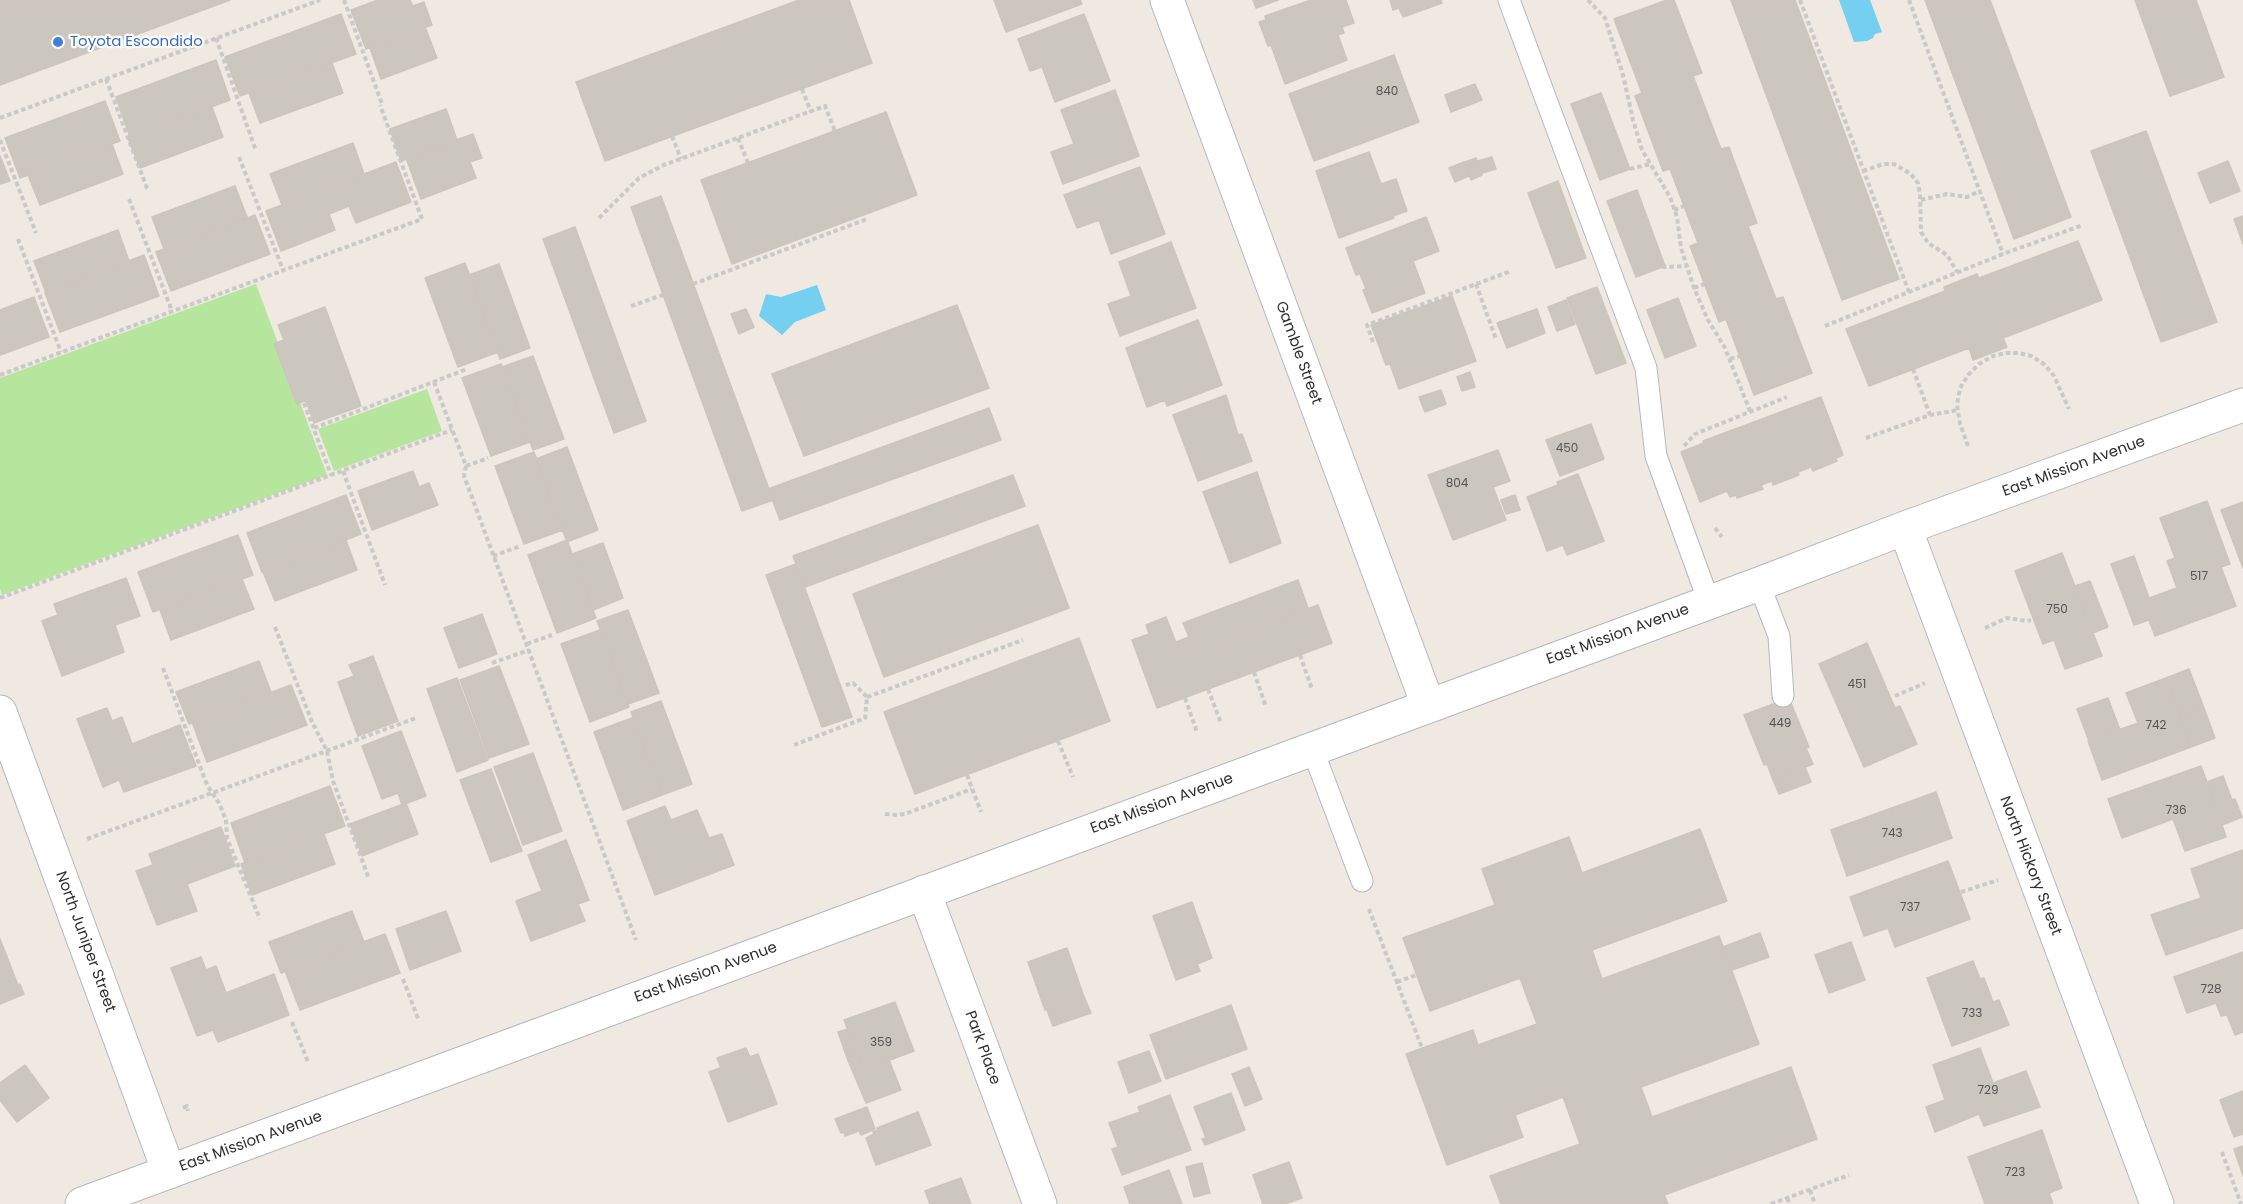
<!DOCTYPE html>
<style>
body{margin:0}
canvas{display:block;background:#efe9e1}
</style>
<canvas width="2243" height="1204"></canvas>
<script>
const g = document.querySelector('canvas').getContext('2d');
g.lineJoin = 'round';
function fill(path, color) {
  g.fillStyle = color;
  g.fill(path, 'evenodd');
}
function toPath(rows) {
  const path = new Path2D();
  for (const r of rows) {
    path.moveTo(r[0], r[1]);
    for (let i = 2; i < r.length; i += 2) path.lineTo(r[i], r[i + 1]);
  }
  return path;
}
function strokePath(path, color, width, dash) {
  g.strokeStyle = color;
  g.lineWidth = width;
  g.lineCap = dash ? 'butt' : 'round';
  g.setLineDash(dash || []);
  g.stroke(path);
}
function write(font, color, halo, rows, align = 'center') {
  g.font = font + ' Poppins,sans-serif';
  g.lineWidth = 4.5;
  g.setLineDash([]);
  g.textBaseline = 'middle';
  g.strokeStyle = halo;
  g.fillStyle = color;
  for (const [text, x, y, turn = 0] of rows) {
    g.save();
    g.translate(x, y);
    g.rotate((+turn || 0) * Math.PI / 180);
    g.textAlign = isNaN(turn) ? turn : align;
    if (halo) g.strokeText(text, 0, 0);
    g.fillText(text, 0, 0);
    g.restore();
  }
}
fill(toPath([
 [256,284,327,475,2,595,0,589,0,378],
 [427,389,442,431,334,471,318,429]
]), '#b6e59e');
fill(toPath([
 [1839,0,1870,0,1882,32,1875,34,1873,38,1867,41,1854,42],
 [817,285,826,310,795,322,782,335,759,316,766,294,781,297]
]), '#75cff0');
const building = toPath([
 [0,0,230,0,0,85,0,0],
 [378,0,410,0,413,6,424,2,432,25,366,49,351,10,378,0],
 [799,0,849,0,872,63,605,161,576,82,799,0],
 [994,0,1080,0,1082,4,1006,32,994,0],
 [1253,0,1278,0,1256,8,1253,0],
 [1311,0,1346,0,1354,23,1342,27,1344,33,1338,35,1347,60,1285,84,1271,45,1268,46,1259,22,1266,20,1265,16,1311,0],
 [1390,0,1441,0,1442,3,1403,17,1399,8,1393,10,1390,0],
 [1667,0,1674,0,1702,73,1693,76,1721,149,1729,147,1757,223,1748,226,1776,299,1783,297,1812,373,1754,395,1726,319,1719,322,1690,246,1698,243,1670,169,1663,171,1635,96,1642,93,1614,19,1667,0],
 [1731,0,1795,0,1899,279,1842,300,1731,0],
 [1925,0,1990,0,2071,217,2014,239,1925,0],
 [2135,0,2196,0,2224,77,2170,96,2135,0],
 [341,14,356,54,240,96,225,57,341,14],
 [1084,14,1110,81,1055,102,1042,67,1030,71,1018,39,1084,14],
 [425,27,437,58,381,79,370,48,425,27],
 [1394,55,1419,122,1314,161,1289,94,1394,55],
 [216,60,230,100,130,137,116,97,216,60],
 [332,63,343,93,260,123,249,93,332,63],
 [1475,84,1482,100,1451,112,1445,95,1475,84],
 [1115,90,1139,156,1063,184,1051,152,1074,144,1061,110,1115,90],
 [1601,93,1630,169,1600,180,1571,104,1601,93],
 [105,101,120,141,20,178,5,138,105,101],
 [212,107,223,137,140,168,128,138,212,107],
 [446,109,457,140,401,161,390,129,446,109],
 [886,112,917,195,732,264,701,180,886,112],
 [2146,131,2217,322,2161,342,2091,151,2146,131],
 [473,134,482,158,470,162,476,178,421,199,406,158,473,134],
 [353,143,364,174,282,205,270,174,353,143],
 [112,144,123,174,40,205,28,175,112,144],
 [1369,152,1381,184,1396,179,1407,211,1393,216,1394,218,1339,238,1316,171,1369,152],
 [0,156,10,181,0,184,0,156],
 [1492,157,1496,169,1482,173,1478,161,1492,157],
 [1476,158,1482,175,1471,180,1465,162,1476,158],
 [2228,161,2240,191,2210,203,2198,173,2228,161],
 [396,162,411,202,356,223,349,206,329,214,335,230,281,251,266,211,396,162],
 [1464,162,1469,176,1455,182,1449,168,1464,162],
 [1140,167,1165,234,1111,254,1099,220,1077,228,1064,195,1140,167],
 [1558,181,1586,258,1556,268,1528,193,1558,181],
 [235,186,247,217,164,249,152,217,235,186],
 [1637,190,1665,266,1636,277,1607,201,1637,190],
 [661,196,773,500,742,511,631,207,661,196],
 [255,215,270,254,171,291,156,252,255,215],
 [2243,216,2243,244,2234,219,2243,216],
 [1426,217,1439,251,1413,261,1425,293,1372,313,1363,290,1366,289,1360,274,1356,275,1346,248,1426,217],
 [575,227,646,421,614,433,543,239,575,227],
 [118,230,129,261,46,293,34,261,118,230],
 [2078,241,2102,300,2003,338,2007,347,1973,360,1969,348,1869,386,1846,329,1945,291,1944,287,1977,274,1979,278,2078,241],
 [1171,242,1196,308,1120,336,1108,304,1131,296,1119,262,1171,242],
 [144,255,159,296,60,332,45,293,144,255],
 [465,263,498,352,458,367,425,278,465,263],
 [499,264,530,348,500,359,469,275,499,264],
 [1597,287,1626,363,1596,374,1567,298,1597,287],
 [1452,296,1476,361,1399,389,1390,364,1386,365,1371,325,1452,296],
 [34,297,49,337,0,355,0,310,34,297],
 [1678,298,1696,346,1665,358,1647,310,1678,298],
 [1566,300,1575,324,1557,331,1548,307,1566,300],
 [957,305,989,388,804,456,772,374,957,305],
 [325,307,361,406,314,423,306,400,297,404,274,344,284,340,278,325,325,307],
 [746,309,754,327,739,334,731,314,746,309],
 [1537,309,1545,333,1507,348,1497,323,1537,309],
 [1198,320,1222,385,1167,406,1165,400,1147,407,1126,348,1198,320],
 [533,356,564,439,533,450,502,367,533,356],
 [501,364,530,442,491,456,462,378,501,364],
 [1470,372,1475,387,1462,391,1457,377,1470,372],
 [1441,390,1446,404,1425,412,1419,397,1441,390],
 [1226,395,1238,435,1242,434,1252,461,1198,481,1173,415,1226,395],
 [1821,397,1843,455,1836,458,1837,461,1813,471,1811,467,1798,472,1799,475,1773,485,1772,481,1761,485,1763,489,1737,498,1736,495,1730,497,1727,491,1700,502,1681,452,1704,443,1703,441,1821,397],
 [989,408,1001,440,780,520,768,489,989,408],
 [1591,424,1604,459,1560,476,1546,440,1591,424],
 [567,447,598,530,567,542,536,459,567,447],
 [1498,450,1510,481,1493,487,1506,520,1453,540,1428,475,1498,450],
 [534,452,563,530,524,544,495,466,534,452],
 [413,471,419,487,429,483,438,505,372,530,358,491,413,471],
 [1257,472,1281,543,1230,563,1203,492,1257,472],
 [1578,474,1604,541,1567,555,1563,545,1547,551,1527,497,1558,485,1557,482,1578,474],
 [1013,475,1025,506,805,587,793,556,1013,475],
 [346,495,361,534,262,572,247,533,346,495],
 [1515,495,1520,510,1506,514,1501,500,1515,495],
 [2207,501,2230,564,2221,567,2236,606,2155,636,2149,620,2134,625,2111,564,2134,556,2149,598,2177,588,2167,561,2175,558,2160,518,2207,501],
 [2243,502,2243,568,2221,510,2243,502],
 [1038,525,1069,608,884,677,853,594,1038,525],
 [238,535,253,575,153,612,138,572,238,535],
 [346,540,357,570,275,601,263,572,346,540],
 [567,540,596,618,557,633,528,555,567,540],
 [603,543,623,598,593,610,572,554,603,543],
 [2062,553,2102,656,2065,669,2054,640,2043,644,2015,571,2062,553],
 [796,564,852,717,822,727,766,575,796,564],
 [126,578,140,616,115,625,124,652,62,676,42,621,58,615,54,604,126,578],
 [242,579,254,609,171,640,160,610,242,579],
 [1298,580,1308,608,1181,656,1176,642,1189,637,1183,623,1298,580],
 [2090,581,2108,627,2093,633,2075,586,2090,581],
 [1318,605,1332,643,1157,708,1132,640,1149,634,1146,625,1166,617,1181,656,1318,605],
 [628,610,659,693,628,704,597,621,628,610],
 [482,614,497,654,459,668,444,628,482,614],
 [600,630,629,707,590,722,561,644,600,630],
 [1079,638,1110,721,915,794,884,712,1079,638],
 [1867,643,1895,708,1900,706,1917,744,1864,767,1819,664,1867,643],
 [373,656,398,721,358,736,338,682,354,676,349,665,373,656],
 [259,661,271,692,189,724,176,692,259,661],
 [499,666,529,744,489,758,460,680,499,666],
 [2189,669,2204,708,2180,717,2166,678,2189,669],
 [457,678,488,760,457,772,427,689,457,678],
 [2166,678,2191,747,2102,780,2088,741,2138,723,2126,693,2166,678],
 [291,685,307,725,207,762,192,722,291,685],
 [1789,698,1809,747,1764,765,1744,715,1789,698],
 [2108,698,2120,730,2089,741,2077,709,2108,698],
 [661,701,692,784,662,795,631,712,661,701],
 [107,708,112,721,122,717,132,744,180,725,196,766,124,792,119,780,103,787,77,719,107,708],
 [2204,708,2215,738,2191,747,2180,717,2204,708],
 [632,718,662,795,623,810,594,732,632,718],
 [401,731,426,796,402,805,398,793,382,799,362,746,401,731],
 [1806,748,1813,764,1773,780,1767,764,1806,748],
 [533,753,562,831,523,845,494,767,533,753],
 [2201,766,2216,806,2235,799,2242,817,2222,825,2226,837,2185,851,2173,819,2122,838,2108,799,2201,766],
 [1805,767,1811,782,1779,794,1773,780,1805,767],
 [491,769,522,851,491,862,460,780,491,769],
 [2223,776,2232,800,2216,806,2207,782,2223,776],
 [330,786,345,826,245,863,231,823,330,786],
 [1936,792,1952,838,1847,876,1831,830,1936,792],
 [406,803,418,834,362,856,350,824,406,803],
 [665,806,671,820,697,810,709,838,722,834,734,865,655,895,627,821,665,806],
 [221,827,235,866,187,884,197,911,157,925,136,871,153,865,149,854,221,827],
 [1700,829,1727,901,1592,950,1602,979,1719,936,1759,1044,1641,1087,1652,1117,1791,1067,1817,1139,1664,1195,1668,1204,1501,1204,1490,1176,1580,1144,1563,1097,1515,1115,1523,1137,1447,1165,1406,1054,1473,1030,1478,1045,1537,1024,1520,978,1430,1011,1403,938,1495,905,1482,869,1569,837,1582,873,1700,829],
 [324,834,335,864,252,895,241,864,324,834],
 [566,840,589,900,578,904,585,921,531,941,516,901,542,891,528,855,566,840],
 [2243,850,2243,928,2166,955,2151,915,2201,898,2191,869,2243,850],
 [1948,861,1970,919,1895,947,1888,928,1864,936,1850,897,1948,861],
 [1192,902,1212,958,1197,964,1200,971,1176,980,1153,916,1192,902],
 [352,911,364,942,281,973,269,942,352,911],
 [446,911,461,951,410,970,396,929,446,911],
 [1760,933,1769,957,1732,970,1723,947,1760,933],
 [385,934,400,973,300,1010,285,971,385,934],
 [0,939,18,985,20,984,24,994,0,1004,0,939],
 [1851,942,1865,980,1829,993,1815,955,1851,942],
 [1067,948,1084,997,1045,1010,1028,962,1067,948],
 [2243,952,2243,1032,2235,1035,2227,1015,2221,1016,2216,1003,2187,1013,2174,977,2243,952],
 [201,957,206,970,216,966,226,993,274,974,289,1015,218,1042,213,1030,197,1036,171,968,201,957],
 [1973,961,1980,979,1984,978,1993,1002,1999,1000,2009,1025,1952,1046,1927,978,1973,961],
 [1083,994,1091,1013,1053,1026,1047,1010,1084,997,1083,994],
 [895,1002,914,1051,863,1070,844,1020,895,1002],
 [1231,1005,1247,1049,1166,1079,1150,1035,1231,1005],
 [848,1029,857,1054,847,1058,838,1032,848,1029],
 [746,1048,750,1057,721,1068,717,1058,746,1048],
 [1980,1048,1993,1083,2026,1071,2040,1107,1984,1126,1979,1114,1935,1132,1926,1107,1945,1100,1933,1065,1980,1048],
 [1149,1051,1161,1081,1129,1093,1118,1062,1149,1051],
 [758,1054,777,1104,728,1122,709,1072,758,1054],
 [857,1054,863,1070,889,1060,901,1090,866,1103,847,1058,857,1054],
 [25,1065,49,1098,17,1122,0,1100,0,1083,25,1065],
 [1249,1067,1262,1099,1245,1106,1232,1074,1249,1067],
 [2243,1091,2243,1134,2234,1137,2220,1100,2243,1091],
 [1231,1093,1245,1130,1205,1145,1202,1139,1206,1138,1194,1107,1231,1093],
 [1170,1095,1191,1150,1122,1175,1112,1149,1118,1147,1109,1123,1140,1112,1138,1107,1170,1095],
 [867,1107,875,1129,861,1135,859,1131,845,1136,844,1132,841,1133,835,1119,867,1107],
 [918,1112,931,1145,876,1165,866,1138,874,1134,873,1132,878,1130,877,1128,918,1112],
 [2042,1130,2062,1188,2049,1193,2053,1204,1985,1204,1968,1157,2042,1130],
 [2243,1146,2243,1176,2234,1149,2243,1146],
 [1289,1162,1302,1198,1285,1204,1263,1204,1253,1175,1289,1162],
 [1202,1163,1210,1193,1194,1197,1186,1167,1202,1163],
 [1169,1170,1182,1204,1130,1204,1124,1187,1169,1170],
 [961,1178,971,1204,930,1204,925,1191,961,1178]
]);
fill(building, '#cbc7bf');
strokePath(building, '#cbc5ba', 1.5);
const lane = toPath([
 [1509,0,1646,368,1656,456,1709,602],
 [1759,584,1779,636,1783,696],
 [1312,748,1362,881]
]);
const street = toPath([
 [1167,0,1428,705],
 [0,712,169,1172],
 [924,892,1040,1204]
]);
const secondary = toPath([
 [1905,528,2157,1204],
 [82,1204,1759,584,1905,528,2243,405]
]);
strokePath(lane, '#b4b7c1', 23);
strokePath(street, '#b4b7c1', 35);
strokePath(secondary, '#b4b7c1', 35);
strokePath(toPath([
 [344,0,382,104],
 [1588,0,1605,18,1623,75,1633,120,1642,150,1670,197,1677,217,1681,248,1694,288,1708,320,1725,348,1750,411],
 [1800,0,1909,292],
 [1909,0,2003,254],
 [216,38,256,151],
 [106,79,148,191],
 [802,89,811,112],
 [0,118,320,0],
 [672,136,681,159],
 [738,138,748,163],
 [0,140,36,233],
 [239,157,283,270],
 [1630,169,1650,164],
 [1863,171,1883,164,1894,164,1911,174,1918,183,1920,194,1921,232,1928,243,1947,255,1957,272],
 [129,199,172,311],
 [1921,200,1947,194,1967,197,1980,191],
 [1674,210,1684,206],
 [599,218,639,178,664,165,825,106,835,131],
 [18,239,61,352],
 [1662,267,1687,266],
 [693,284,867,219],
 [1476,284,1496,339],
 [1694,288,1705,284],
 [631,306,663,295],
 [1825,326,2003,254,2083,225],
 [1373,342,1367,325,1511,271],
 [1730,359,1740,356],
 [1913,369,1930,415],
 [0,375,422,219,380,105],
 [434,382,466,466,488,458],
 [304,403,331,475],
 [314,428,467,369],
 [1866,438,1930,415,1958,410],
 [1684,446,1695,434,1787,397],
 [1968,446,1960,424,1957,405,1960,388,1969,374,1979,364,1993,356,2006,353,2019,353,2031,356,2044,364,2054,376,2069,409],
 [466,466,464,476,636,940],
 [343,471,385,585],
 [1715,528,1722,537],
 [493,556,521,546],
 [0,598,452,430],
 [275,627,312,722,327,751,333,781,369,879],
 [1985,628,2007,618,2027,621,2031,620],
 [527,644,552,635],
 [1300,655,1312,689],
 [492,663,529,650],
 [163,668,207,785,219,803,226,820,227,838,260,919],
 [1254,672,1266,707],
 [1208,689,1221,723],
 [1895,696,1925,683],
 [867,697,1023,640],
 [1185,698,1197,732],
 [1058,741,1073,777],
 [794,745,865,718,867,697,853,683,843,686],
 [967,775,981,812],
 [885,814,897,815,905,814,972,789],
 [87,839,416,718],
 [1961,892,1998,880],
 [1369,909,1422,1048],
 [403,979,419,1021],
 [1397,982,1416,975],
 [292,1022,308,1062],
 [183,1108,187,1106,188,1111],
 [2222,1152,2241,1204],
 [1810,1190,1815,1204],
 [1787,1198,1790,1204],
 [1771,1204,1849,1175]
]), '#c9c9c9', 4, [4.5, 3]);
strokePath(lane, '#fff', 21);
strokePath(street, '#fff', 33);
strokePath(secondary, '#fff', 33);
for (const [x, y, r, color] of [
 [58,42,6,"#3f7fe0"]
]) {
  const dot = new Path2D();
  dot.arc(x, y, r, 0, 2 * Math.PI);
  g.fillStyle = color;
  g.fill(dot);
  strokePath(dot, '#fff', 2);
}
write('12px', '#555452', null, [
 ["840",1387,92],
 ["450",1567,449],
 ["804",1457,484],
 ["517",2199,577],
 ["750",2057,610],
 ["451",1857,685],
 ["449",1780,724],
 ["742",2156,726],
 ["736",2176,811],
 ["743",1892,834],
 ["737",1910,908],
 ["728",2211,990],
 ["733",1972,1014],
 ["359",881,1043],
 ["729",1988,1091],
 ["723",2015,1173]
]);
write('15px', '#366cbe', '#fff', [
 ["Toyota Escondido",70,42]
], 'left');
write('15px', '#2e2e2e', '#fff', [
 ["Gamble Street",1298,353,70],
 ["East Mission Avenue",2074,467,-20],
 ["East Mission Avenue",1618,635,-20],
 ["East Mission Avenue",1162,804,-20],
 ["North Hickory Street",2030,866,69],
 ["North Juniper Street",85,942,70],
 ["East Mission Avenue",706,973,-20],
 ["Park Place",982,1048,70],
 ["East Mission Avenue",251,1142,-20]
]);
</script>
